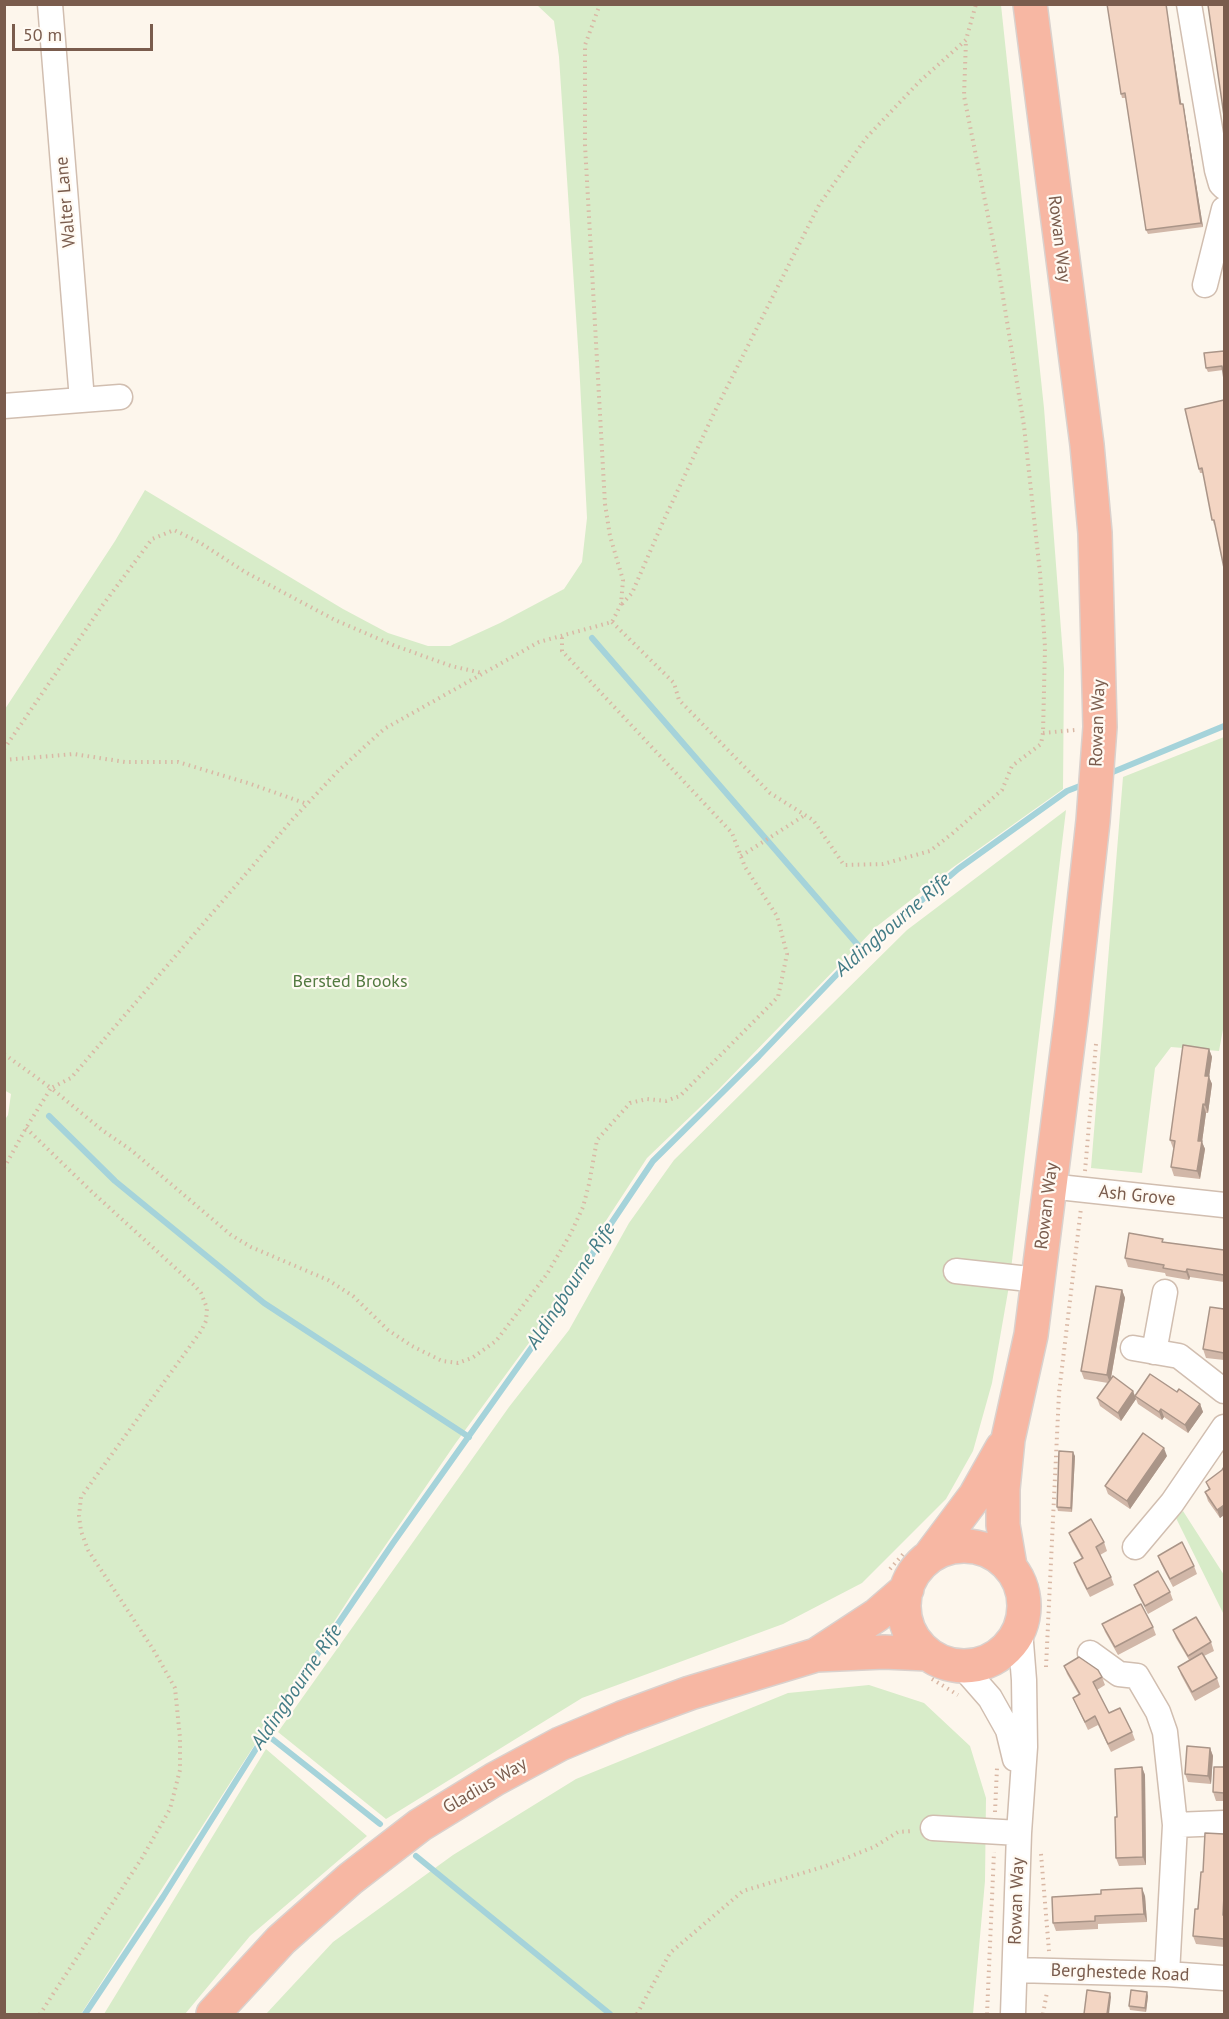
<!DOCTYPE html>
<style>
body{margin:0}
#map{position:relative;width:1229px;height:2019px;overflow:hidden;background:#fdf6ec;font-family:"PT Sans",sans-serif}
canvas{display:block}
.frame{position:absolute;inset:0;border:6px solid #7a5c4d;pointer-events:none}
.scale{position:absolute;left:12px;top:24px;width:141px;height:27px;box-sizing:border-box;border:3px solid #7a5c4d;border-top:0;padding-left:8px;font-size:18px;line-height:21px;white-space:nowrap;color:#7a5c4d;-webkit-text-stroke:4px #fffaf3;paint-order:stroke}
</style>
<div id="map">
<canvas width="1229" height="2019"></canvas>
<div class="frame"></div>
<div class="scale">50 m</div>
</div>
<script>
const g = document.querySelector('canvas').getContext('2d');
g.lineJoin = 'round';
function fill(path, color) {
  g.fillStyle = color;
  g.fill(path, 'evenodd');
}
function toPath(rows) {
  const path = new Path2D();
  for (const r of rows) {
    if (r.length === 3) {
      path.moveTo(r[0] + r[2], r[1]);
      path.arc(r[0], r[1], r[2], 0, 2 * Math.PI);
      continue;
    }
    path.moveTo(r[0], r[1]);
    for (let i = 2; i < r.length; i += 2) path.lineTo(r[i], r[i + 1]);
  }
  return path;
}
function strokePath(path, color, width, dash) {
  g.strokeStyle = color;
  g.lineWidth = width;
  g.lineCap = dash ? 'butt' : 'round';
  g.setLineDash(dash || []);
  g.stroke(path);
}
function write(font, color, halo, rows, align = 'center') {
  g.font = font + ' "PT Sans",sans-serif';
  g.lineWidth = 4.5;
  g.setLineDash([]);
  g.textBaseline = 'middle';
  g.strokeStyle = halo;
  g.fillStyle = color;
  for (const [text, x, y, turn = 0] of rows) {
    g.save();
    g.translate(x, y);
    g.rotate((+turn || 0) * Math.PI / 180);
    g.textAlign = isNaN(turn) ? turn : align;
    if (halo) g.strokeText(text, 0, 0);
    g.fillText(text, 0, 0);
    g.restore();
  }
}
fill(toPath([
 [537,5,1001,5,1044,408,1064,669,1063,789,952,868,876,927,718,1090,647,1158,594,1239,570,1283,534,1336,455,1444,352,1594,81,2014,5,2014,4,1121,8,1115,11,1094,4,1090,5,709,115,541,145,490,343,609,388,633,428,646,450,646,500,623,564,589,582,562,587,518,579,362,559,57,554,21],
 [1224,737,1224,1024,1219,1051,1171,1047,1155,1068,1142,1173,1091,1168,1123,777],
 [1066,810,1009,1286,992,1383,973,1451,946,1499,862,1583,783,1624,582,1698,386,1819,278,1732,509,1407,569,1330,629,1223,674,1160,907,930],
 [1183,1511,1224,1575,1224,1615,1176,1518],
 [869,1685,924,1703,970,1746,986,1798,985,1881,973,2014,266,2014,333,1942,453,1855,576,1779,788,1693],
 [266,1749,367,1836,250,1936,185,2014,104,2014]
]), '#d8ecc9');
strokePath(toPath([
 [592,638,863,951],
 [1108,774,1224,726],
 [49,1116,115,1181,264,1303,469,1437],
 [266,1734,380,1824],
 [416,1856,610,2014],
 [85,2014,163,1897,293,1690,393,1543,576,1285,600,1240,653,1161,759,1056,843,968,958,869,1067,791,1085,784]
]), '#a5d3da', 6);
const minor = toPath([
 [50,4,82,400],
 [1189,4,1217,170,1221,184,1224,187],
 [1205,285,1224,209],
 [4,406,120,397],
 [1049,1186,1224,1205],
 [956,1271,1038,1280],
 [1133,1348,1179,1356,1224,1391],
 [1154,1352,1165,1292],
 [1135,1547,1172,1503,1224,1427],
 [1090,1653,1119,1674,1137,1676,1158,1712,1165,1732,1175,1825,1167,1974],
 [962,1666,990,1698,1008,1730,1015,1759],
 [1175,1825,1224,1823],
 [933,1828,1019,1833],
 [1015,1970,1167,1974,1224,1978],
 [1013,2014,1019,1833,1025,1747,1024,1680,1020,1630]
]);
const highway = toPath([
 [964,1606,60],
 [930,1556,975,1496,1002,1448],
 [1010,1566,1003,1525,1003,1489,1008,1439,1031,1335,1072,1012,1093,821,1100,727,1095,533,1087,445,1030,4],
 [816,1655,877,1615,907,1589],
 [213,2014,281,1940,350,1879,420,1825,495,1779,560,1744,622,1718,690,1693,816,1655,884,1652,928,1654]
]);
strokePath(minor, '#d1beb0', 27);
strokePath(highway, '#dad1cd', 36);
strokePath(toPath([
 [622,604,632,593,662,524,715,411,819,205,866,138,919,82,966,40,976,4],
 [612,622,674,683,679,700,770,793,813,820,844,865,883,864,930,851,953,833,1002,790,1012,766,1041,744,1043,733,1045,647,1040,573,1024,426,998,266,964,96,966,40],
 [1043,733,1075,730],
 [4,749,102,606,152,539,174,530,199,542,245,572,335,620,393,645,451,666,482,673],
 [4,760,74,754,125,762,178,762,251,784,307,804],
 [741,856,805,815],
 [4,1054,51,1088,71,1078,292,820,339,770,384,729,539,642,612,622,621,604,623,580,610,536,605,504,585,145,585,45,600,4],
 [26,1128,91,1191,194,1285,201,1293,207,1308,206,1321,201,1331,81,1497,79,1516,81,1531,88,1550,153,1649,175,1688,180,1738,180,1770,170,1809,142,1858,40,2014],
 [4,1168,26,1128,51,1088,102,1130,131,1150,231,1235,251,1247,328,1280,353,1296,388,1330,412,1346,442,1361,458,1363,472,1358,496,1341,547,1274,571,1233,583,1207,589,1184,597,1140,630,1103,647,1099,666,1101,680,1096,778,997,787,954,777,916,745,867,732,833,562,651,562,636],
 [1085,1171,1096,1044],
 [890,1569,905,1552],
 [1046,1667,1059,1393,1081,1208],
 [932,1679,958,1695],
 [995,1812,997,1768],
 [1041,1854,1049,1951],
 [637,2014,670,1953,743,1891,826,1866,874,1847,898,1832,913,1831],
 [987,2014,994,1852],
 [1043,2014,1047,1992]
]), '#d9b8a5', 4, [1.5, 4.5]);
strokePath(minor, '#fff', 24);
strokePath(highway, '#f7b7a3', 33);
fill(toPath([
 [1107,4,1184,108,1203,227,1148,234,1146,230,1126,98,1122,98,1121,94],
 [1224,351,1223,370,1208,372,1206,368],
 [1224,400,1215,524,1214,525,1203,473,1200,473,1199,469],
 [1209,1049,1212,1057,1209,1077,1212,1084,1208,1113,1206,1113,1202,1142,1205,1149,1200,1179,1174,1176,1171,1167,1174,1148,1173,1148,1170,1140],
 [1164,1242,1224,1250,1224,1282,1190,1277,1189,1280,1166,1276,1165,1273,1128,1267,1125,1258],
 [1122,1290,1125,1298,1111,1378,1133,1391,1135,1396,1177,1392,1200,1404,1203,1412,1188,1433,1164,1417,1162,1420,1138,1404,1136,1399,1121,1421,1100,1406,1097,1398,1108,1383,1084,1379,1081,1371],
 [1224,1309,1224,1360,1206,1358,1203,1349],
 [1075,1456,1072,1512,1058,1511,1057,1507],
 [1167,1456,1130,1509,1108,1494,1105,1486],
 [1224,1467,1224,1515,1220,1518,1208,1501,1205,1492,1209,1490,1206,1482,1222,1470],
 [1069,1533,1104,1542,1107,1551,1100,1555,1111,1577,1114,1585,1090,1597,1077,1572,1074,1563,1082,1559,1072,1541],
 [1158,1556,1194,1566,1197,1574,1173,1587,1161,1564],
 [1134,1585,1170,1592,1173,1600,1148,1614,1137,1593],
 [1102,1624,1153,1627,1156,1635,1118,1655,1105,1632],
 [1173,1630,1211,1642,1214,1651,1204,1656,1217,1678,1220,1687,1195,1701,1181,1675,1178,1667,1189,1660,1176,1638],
 [1064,1666,1102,1677,1105,1685,1097,1690,1109,1713,1132,1732,1135,1740,1111,1752,1098,1725,1088,1730,1073,1698,1079,1695,1067,1674],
 [1210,1748,1213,1756,1211,1784,1188,1782,1185,1774],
 [1142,1767,1145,1775,1146,1865,1119,1866,1116,1858,1117,1817],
 [1224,1767,1224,1801,1216,1801,1213,1792],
 [1224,1834,1224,1947,1196,1944,1193,1936,1203,1872],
 [1145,1896,1147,1922,1098,1924,1098,1929,1056,1931,1053,1923],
 [1148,1996,1146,2012,1130,2010,1129,2006]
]), '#d1b7a8');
fill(toPath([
 [1166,4,1182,108,1180,104],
 [1183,104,1184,108,1203,227,1201,223],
 [1209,1049,1212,1057,1209,1077,1212,1084,1208,1113,1205,1105,1205,1076],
 [1203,1104,1206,1113,1202,1142,1205,1149,1200,1179,1197,1171,1198,1141],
 [1187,1269,1190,1277,1189,1280,1186,1272],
 [1122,1290,1125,1298,1110,1383,1107,1375],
 [1133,1391,1136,1399,1121,1421,1118,1413],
 [1200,1404,1203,1412,1188,1433,1185,1425],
 [1161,1409,1164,1417,1162,1420,1159,1412],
 [1164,1448,1167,1456,1130,1509,1127,1501],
 [1073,1452,1075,1456,1072,1512,1071,1508],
 [1224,1505,1224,1515,1220,1518,1217,1510],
 [1210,1748,1213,1756,1211,1784,1208,1776],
 [1142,1767,1145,1775,1146,1865,1143,1857],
 [1142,1888,1145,1896,1147,1922,1144,1914],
 [1147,1992,1148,1996,1146,2012,1145,2008],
 [1110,1993,1111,1997,1109,2014,1107,2014]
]), '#aa9588');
const building = toPath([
 [1107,4,1166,4,1180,104,1183,104,1201,223,1146,230,1125,93,1121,94,1107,4],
 [1215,4,1224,4,1224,116,1208,5,1215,4],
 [1224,351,1224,379,1222,366,1206,368,1204,353,1224,351],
 [1224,400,1224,568,1214,520,1212,520,1202,468,1199,469,1185,409,1224,400],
 [1183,1045,1209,1049,1205,1076,1209,1076,1205,1105,1203,1104,1198,1141,1202,1141,1197,1171,1171,1167,1175,1141,1170,1140,1183,1045],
 [1129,1233,1163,1239,1162,1242,1224,1250,1224,1275,1187,1269,1186,1272,1163,1268,1164,1265,1125,1258,1129,1233],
 [1096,1286,1122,1290,1107,1375,1081,1371,1096,1286],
 [1210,1307,1224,1309,1224,1353,1203,1349,1210,1307],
 [1150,1374,1177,1392,1179,1389,1200,1404,1185,1425,1161,1409,1159,1412,1135,1396,1150,1374],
 [1113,1376,1133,1391,1118,1413,1097,1398,1113,1376],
 [1143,1433,1164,1448,1127,1501,1105,1486,1143,1433],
 [1059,1451,1073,1452,1071,1508,1057,1507,1059,1451],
 [1224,1467,1224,1505,1217,1510,1205,1492,1210,1489,1206,1482,1222,1470,1224,1467],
 [1091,1519,1104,1542,1096,1547,1111,1577,1087,1589,1074,1563,1083,1558,1069,1533,1091,1519],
 [1182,1542,1194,1566,1170,1579,1158,1556,1182,1542],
 [1158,1571,1170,1592,1145,1606,1134,1585,1158,1571],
 [1141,1604,1153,1627,1115,1647,1102,1624,1141,1604],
 [1196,1617,1211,1642,1188,1656,1173,1630,1196,1617],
 [1202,1653,1217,1678,1192,1692,1178,1667,1202,1653],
 [1079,1657,1098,1670,1102,1677,1093,1682,1109,1713,1120,1708,1132,1732,1108,1744,1095,1716,1085,1722,1073,1698,1080,1694,1064,1666,1079,1657],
 [1187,1746,1210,1748,1208,1776,1185,1774,1187,1746],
 [1142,1767,1143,1857,1116,1858,1115,1817,1117,1817,1115,1769,1142,1767],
 [1214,1767,1224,1767,1224,1793,1213,1792,1214,1767],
 [1205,1833,1224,1834,1224,1896,1223,1915,1224,1916,1224,1939,1193,1936,1195,1909,1198,1909,1201,1872,1203,1872,1205,1833],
 [1142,1888,1144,1914,1095,1916,1095,1921,1053,1923,1052,1897,1101,1894,1101,1890,1142,1888],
 [1087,1990,1110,1993,1107,2014,1084,2014,1087,1990],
 [1131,1990,1147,1992,1145,2008,1129,2006,1131,1990]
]);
fill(building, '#f3d5c3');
strokePath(building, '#aa9588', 1.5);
write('18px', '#7a5c4d', '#fffaf3', [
 ["Walter Lane",66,202,-95],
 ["Rowan Way",1059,239,83],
 ["Rowan Way",1098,723,-88],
 ["Ash Grove",1137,1196,6],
 ["Rowan Way",1047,1206,-83],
 ["Gladius Way",485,1786,-30],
 ["Rowan Way",1017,1901,-88],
 ["Berghestede Road",1120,1973,2]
]);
write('18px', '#537a41', '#fffaf3', [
 ["Bersted Brooks",350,982]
]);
write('italic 20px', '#437c86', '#fffaf3', [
 ["Aldingbourne Rife",893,925,-41],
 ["Aldingbourne Rife",571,1286,-57],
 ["Aldingbourne Rife",297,1687,-56]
]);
</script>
